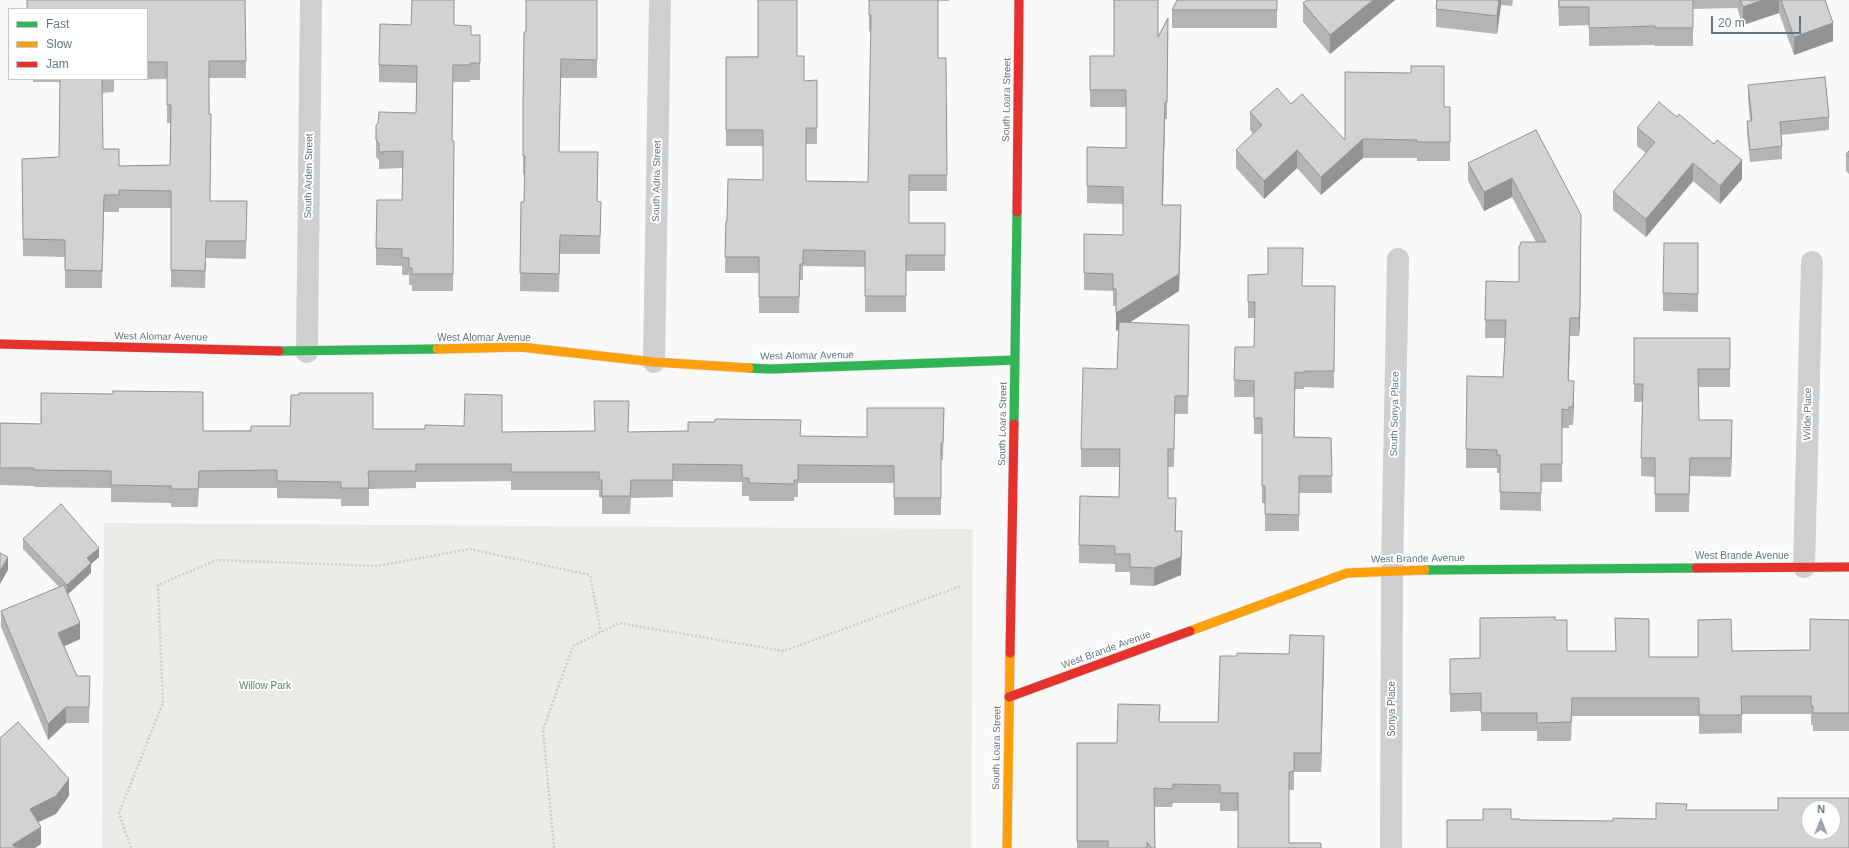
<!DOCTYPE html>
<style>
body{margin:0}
#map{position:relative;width:1849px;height:848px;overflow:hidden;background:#f9f9f9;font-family:Arial,sans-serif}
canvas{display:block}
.legend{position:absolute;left:8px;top:8px;width:140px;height:72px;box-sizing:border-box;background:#fff;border:1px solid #c1c8cd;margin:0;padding:5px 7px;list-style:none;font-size:12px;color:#657683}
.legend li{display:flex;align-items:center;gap:8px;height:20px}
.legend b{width:20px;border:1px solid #c1c8cd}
.north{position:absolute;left:1801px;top:800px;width:40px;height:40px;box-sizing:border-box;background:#fff;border:1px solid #c1c8cd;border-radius:50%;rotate:1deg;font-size:11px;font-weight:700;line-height:16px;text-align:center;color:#657683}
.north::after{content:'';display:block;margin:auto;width:14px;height:18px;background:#99a4ac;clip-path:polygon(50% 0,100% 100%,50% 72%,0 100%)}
.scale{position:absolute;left:1711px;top:16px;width:90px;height:18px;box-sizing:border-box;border:2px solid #657683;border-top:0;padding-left:5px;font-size:12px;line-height:14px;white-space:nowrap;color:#657683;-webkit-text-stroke:3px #fff;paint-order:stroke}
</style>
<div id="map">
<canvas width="1849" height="848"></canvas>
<ul class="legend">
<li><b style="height:5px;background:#30b455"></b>Fast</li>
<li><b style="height:5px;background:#ff9f0a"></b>Slow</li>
<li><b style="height:5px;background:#e5322d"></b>Jam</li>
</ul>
<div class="north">N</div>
<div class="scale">20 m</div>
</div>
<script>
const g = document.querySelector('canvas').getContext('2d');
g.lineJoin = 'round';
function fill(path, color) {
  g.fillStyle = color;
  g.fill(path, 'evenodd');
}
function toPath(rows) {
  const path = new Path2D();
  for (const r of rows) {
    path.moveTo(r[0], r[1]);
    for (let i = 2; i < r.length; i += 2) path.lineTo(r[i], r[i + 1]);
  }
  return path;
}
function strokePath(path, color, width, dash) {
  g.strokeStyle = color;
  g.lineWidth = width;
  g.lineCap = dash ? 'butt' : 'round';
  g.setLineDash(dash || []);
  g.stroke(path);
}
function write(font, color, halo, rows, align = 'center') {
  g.font = font + ' Arial,sans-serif';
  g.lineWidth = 4;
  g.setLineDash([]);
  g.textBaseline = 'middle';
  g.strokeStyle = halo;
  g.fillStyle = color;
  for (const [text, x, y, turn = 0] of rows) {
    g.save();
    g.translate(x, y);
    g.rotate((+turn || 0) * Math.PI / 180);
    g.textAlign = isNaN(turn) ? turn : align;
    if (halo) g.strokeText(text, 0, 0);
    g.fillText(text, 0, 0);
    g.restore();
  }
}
fill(toPath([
 [104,523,973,529,971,848,102,848]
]), '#e8ebe6');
const fast = toPath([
 [279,351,437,349],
 [749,368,770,369,1015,360],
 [1014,424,1017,212],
 [1425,570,1696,568]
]);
const slow = toPath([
 [437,349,521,347,654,362,749,368],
 [1190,631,1347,573,1425,570],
 [1007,848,1010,653]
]);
const jam = toPath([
 [1017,212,1019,0],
 [0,344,279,351],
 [1696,568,1849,567],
 [1010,653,1014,424],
 [1009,697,1190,631]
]);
strokePath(fast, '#d5d6d7', 10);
strokePath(slow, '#d5d6d7', 10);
strokePath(jam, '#d5d6d7', 10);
strokePath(toPath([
 [131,848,119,813,163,703,158,585,217,560,377,566,470,549,590,575,601,632],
 [554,848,543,730,573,646,619,623,784,651,961,586]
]), '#cbcccd', 2.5, [2, 2]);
strokePath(toPath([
 [307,352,311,0],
 [654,362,660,0],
 [1804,567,1812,262],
 [1391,848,1392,570,1398,259]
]), '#cecfd0', 22);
strokePath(fast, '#30b455', 9);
strokePath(slow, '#ff9f0a', 9);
strokePath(jam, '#e5322d', 9);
fill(toPath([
 [454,0,454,25,471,35,480,35,480,80,470,80,470,82,453,82,452,141,454,158,453,291,412,291,412,285,409,285,409,275,402,275,402,266,376,265,376,248,402,200,403,168,379,169,379,160,376,157,376,125,416,113,417,83,379,82,379,65,411,25],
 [597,0,597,78,561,78,559,152,598,171,597,201,601,220,600,254,560,254,559,292,520,291,521,202,524,202,525,175,523,174,523,105,526,32],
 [869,0,949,0,949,1,938,1,938,58,946,58,947,191,909,191,909,223,945,223,945,271,906,271,906,312,865,312,865,267,803,266,803,280,800,280,799,313,759,313,759,273,725,273,726,221,727,221,763,180,763,146,726,146,726,57,797,56,804,81,817,80,817,144,806,144,806,181,868,182,871,32,869,31],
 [1277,0,1277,28,1172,28,1172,10],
 [1395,0,1330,54,1303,22,1303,3],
 [1437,0,1513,0,1512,6,1501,5,1497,34,1436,27,1436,9],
 [1558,0,1825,0,1833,41,1794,55,1779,13,1743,25,1737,8,1693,9,1693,46,1655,46,1655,45,1589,46,1589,25,1559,26],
 [147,9,246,61,246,78,209,78,210,201,247,201,246,259,206,258,205,288,171,287,171,208,119,208,119,212,104,212,102,288,65,288,65,257,23,256,22,159,59,157,60,82,33,82,33,79,147,79],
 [167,79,167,123,170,123,170,165,119,166,103,149,102,93,114,92,114,80],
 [1168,18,1167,119,1165,119,1163,205,1181,222,1179,291,1129,323,1189,344,1188,414,1175,414,1174,467,1168,467,1168,498,1176,498,1176,531,1182,549,1181,575,1154,586,1130,585,1130,572,1115,572,1115,564,1079,563,1079,545,1119,497,1120,467,1081,467,1081,449,1117,369,1119,329,1116,331,1116,306,1113,306,1113,291,1084,290,1084,273,1123,235,1123,204,1087,203,1087,186,1126,148,1126,107,1090,107,1090,56,1114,56,1158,37],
 [1748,85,1829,117,1829,130,1781,135,1782,146,1782,159,1750,162,1747,134,1747,121,1750,121,1748,98],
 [1291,104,1345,140,1444,107,1450,107,1450,161,1417,161,1417,158,1363,158,1321,195,1297,168,1264,199,1236,168,1236,150,1253,134,1250,130,1250,112],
 [1637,128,1742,179,1720,204,1693,181,1646,237,1613,210,1613,192,1646,153,1637,146],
 [1536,130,1581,215,1580,324,1579,336,1570,336,1569,379,1574,399,1573,425,1569,425,1569,428,1562,428,1562,482,1541,482,1541,511,1500,510,1500,473,1497,473,1497,468,1466,468,1466,449,1503,377,1505,338,1485,338,1486,281,1519,282,1536,242,1512,197,1484,211,1468,181,1468,163],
 [1849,151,1849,174,1846,171,1846,154],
 [1698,243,1698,312,1663,311,1663,293],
 [1248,275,1302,286,1335,286,1334,388,1304,387,1304,389,1295,389,1295,437,1331,438,1332,493,1299,493,1299,531,1265,531,1265,503,1262,503,1262,434,1254,434,1254,397,1234,397,1235,347,1254,347,1255,318,1248,318],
 [1634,338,1730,338,1730,387,1698,387,1699,420,1732,439,1731,477,1690,476,1689,512,1655,512,1655,477,1641,476,1642,402,1634,402],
 [944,408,943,460,941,460,941,515,894,515,894,483,798,483,798,497,794,497,794,501,749,501,749,496,742,496,742,482,673,481,673,497,631,498,630,514,602,514,602,498,599,497,599,490,511,490,511,481,416,482,416,488,369,489,369,506,341,506,341,499,277,498,277,488,199,488,198,507,171,507,171,503,111,502,111,488,34,487,34,486,0,485,0,423,203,431,373,429,502,432,628,432,801,436,867,437],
 [23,539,99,557,91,564,91,573,68,594,80,639,64,646,77,676,90,676,89,723,66,723,48,740,1,627,1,611,59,587,23,549],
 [1555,620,1567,651,1649,657,1698,657,1732,651,1810,650,1849,620,1849,731,1813,731,1813,725,1811,725,1811,714,1742,714,1742,733,1699,734,1699,716,1572,716,1571,741,1537,741,1537,731,1481,731,1481,711,1450,712,1450,659,1480,658],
 [1324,655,1321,772,1294,772,1294,790,1289,790,1238,848,1238,811,1220,811,1220,803,1173,803,1172,807,1155,807,1155,848,1077,848,1077,743,1117,743,1160,722,1218,722,1237,656]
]), '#b3b5b5');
fill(toPath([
 [1373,0,1395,0,1330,54,1330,35],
 [1499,0,1501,0,1501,5,1497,34,1497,16],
 [1763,0,1779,0,1779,13,1743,25,1743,7],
 [1833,23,1833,41,1794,55,1794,37],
 [1165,102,1165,119,1162,222,1162,205],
 [1363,139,1363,158,1321,195,1321,177],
 [1297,150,1297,168,1264,199,1264,181],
 [1742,160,1742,179,1720,204,1720,186],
 [1693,163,1693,181,1646,237,1646,219],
 [1512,178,1512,197,1484,211,1484,192],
 [1181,222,1179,291,1116,331,1116,313],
 [1581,233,1580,324,1579,336,1579,318],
 [1570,318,1570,336,1568,396,1568,378],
 [1574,381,1574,399,1573,425,1573,407],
 [1732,420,1732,439,1731,477,1731,458],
 [1182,531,1181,575,1154,586,1154,568],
 [99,548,99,557,91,564,91,573,67,595,67,585,87,558],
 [8,557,8,570,0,584,0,571],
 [80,623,80,639,58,649,58,633],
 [1324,636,1324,655,1321,772,1321,753],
 [66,707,66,723,48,740,48,724],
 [69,779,69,796,56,814,30,826,30,809],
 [41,827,41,844,35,848,12,848,12,845]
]), '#929394');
const building = toPath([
 [27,0,245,0,246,61,209,61,209,114,211,114,210,201,247,201,246,241,206,241,205,271,171,270,171,191,119,190,119,195,104,195,102,271,65,270,65,240,23,239,22,159,59,157,60,79,102,79,103,149,119,149,119,166,170,165,171,105,167,105,167,62,147,62,147,9,27,9,27,0],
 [412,0,454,0,454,25,471,26,471,35,480,35,480,63,470,63,470,65,453,65,452,141,454,141,453,274,412,274,412,268,409,268,409,258,402,258,402,249,376,248,377,200,402,200,403,151,379,152,379,143,376,140,376,125,378,123,379,112,416,113,417,66,379,65,380,24,411,25,412,0],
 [526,0,597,0,597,60,561,59,559,152,598,152,597,201,601,202,600,236,560,235,559,274,520,273,521,202,524,202,525,156,523,156,523,105,524,32,526,32,526,0],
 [758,0,797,0,797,56,804,56,804,81,817,80,817,128,806,128,806,181,868,182,871,15,869,15,869,0,938,0,938,58,946,58,947,175,909,175,909,223,945,223,945,255,906,255,906,296,865,296,865,251,803,250,803,264,800,264,799,297,759,297,759,257,725,257,726,221,727,221,728,179,763,180,763,130,726,130,726,57,758,57,758,0],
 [1114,0,1158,0,1158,37,1168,18,1167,102,1165,102,1162,205,1181,205,1179,274,1116,313,1116,289,1113,289,1113,274,1084,273,1084,234,1123,235,1123,187,1087,186,1087,147,1126,148,1126,90,1090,90,1090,56,1114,56,1114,0],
 [1177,0,1277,0,1277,10,1172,10,1177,0],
 [1307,0,1373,0,1330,35,1303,3,1307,0],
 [1437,0,1499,0,1497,16,1436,9,1437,0],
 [1559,0,1693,0,1693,28,1655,28,1655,26,1589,28,1589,7,1559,7,1559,0],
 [1740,0,1763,0,1743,7,1740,0],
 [1781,0,1825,0,1833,23,1794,37,1781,0],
 [1411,66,1444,66,1444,107,1450,107,1450,142,1417,142,1417,140,1363,139,1321,177,1297,150,1264,181,1236,150,1262,125,1250,112,1277,88,1291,104,1302,94,1345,140,1345,72,1411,73,1411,66],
 [1825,77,1829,117,1780,122,1782,146,1750,150,1747,121,1752,121,1748,85,1825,77],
 [1659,102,1677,117,1679,114,1714,144,1717,140,1742,160,1720,186,1693,163,1646,219,1613,192,1655,142,1637,128,1659,102],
 [1536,130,1581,215,1580,306,1579,318,1570,318,1568,378,1569,381,1574,381,1573,407,1569,407,1569,410,1562,409,1562,464,1541,464,1541,493,1500,492,1500,455,1497,455,1497,450,1466,449,1467,376,1503,377,1506,320,1485,320,1486,281,1519,282,1519,246,1520,246,1521,242,1546,242,1512,178,1484,192,1468,163,1536,130],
 [1849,151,1849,157,1846,154,1849,151],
 [1664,243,1698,243,1698,294,1663,293,1664,243],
 [1268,248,1303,248,1302,286,1335,286,1334,371,1304,371,1304,373,1295,372,1294,437,1331,438,1332,476,1299,476,1299,515,1265,514,1265,486,1262,486,1262,418,1254,418,1254,381,1234,380,1235,347,1254,347,1255,302,1248,302,1248,275,1268,274,1268,248],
 [1119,322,1189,325,1188,396,1175,396,1174,449,1168,449,1168,498,1176,498,1175,531,1182,531,1181,557,1154,568,1130,567,1130,554,1115,554,1115,546,1079,545,1080,496,1119,497,1120,449,1081,449,1083,368,1117,369,1119,322],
 [1634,338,1730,338,1730,369,1698,369,1699,420,1732,420,1731,458,1690,458,1689,494,1655,494,1655,458,1641,458,1643,384,1634,384,1634,338],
 [113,391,203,392,203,431,251,431,251,426,290,426,291,395,299,395,299,393,373,393,373,429,425,429,425,425,464,426,465,394,502,395,502,432,595,431,594,401,629,401,628,432,688,431,688,422,715,422,715,419,801,420,800,436,867,437,867,408,944,408,943,443,941,443,941,498,894,498,894,466,798,465,798,480,794,480,794,484,749,483,749,478,742,478,742,465,673,464,673,480,631,480,630,496,602,496,602,480,599,480,599,472,511,472,511,464,416,464,416,471,368,471,369,488,341,488,341,482,277,481,277,470,199,471,198,489,171,489,171,486,111,485,111,471,34,470,34,468,0,468,0,423,41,424,41,393,113,394,113,391],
 [61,504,99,548,87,558,91,563,67,585,23,539,61,504],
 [0,553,8,557,0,571,0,553],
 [64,585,80,623,58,633,77,676,90,676,89,707,66,707,48,724,1,611,64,585],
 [1555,617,1555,620,1567,620,1567,651,1616,651,1615,618,1649,619,1649,657,1698,657,1698,620,1731,619,1732,651,1810,650,1810,619,1849,620,1849,713,1813,713,1813,706,1811,706,1811,696,1741,696,1742,715,1699,715,1699,698,1572,698,1571,722,1537,723,1537,713,1481,713,1481,693,1450,694,1450,659,1480,658,1480,618,1555,617],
 [1290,635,1324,636,1321,753,1294,753,1294,771,1289,772,1289,843,1321,843,1321,848,1238,848,1238,793,1220,793,1220,785,1173,784,1172,789,1154,788,1155,848,1151,848,1147,842,1147,848,1108,848,1108,841,1077,841,1077,743,1117,743,1118,704,1160,705,1159,722,1218,722,1220,656,1237,656,1237,653,1289,654,1290,635],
 [18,722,69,779,56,796,30,809,41,827,12,845,18,848,0,848,0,738,18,722],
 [1778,798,1849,798,1849,848,1447,848,1447,820,1483,820,1483,809,1511,809,1511,819,1520,819,1520,820,1613,821,1613,818,1656,819,1656,803,1687,804,1686,810,1778,810,1778,798],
 [1809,808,1833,808,1833,832,1809,832,1809,808]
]);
fill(building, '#d0d2d3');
strokePath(building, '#929394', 1);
write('10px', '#657683', '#fff', [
 ["South Loara Street",1007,100,-89],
 ["South Arden Street",309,176,-89],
 ["South Adria Street",657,181,-89],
 ["West Alomar Avenue",161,337,1],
 ["West Alomar Avenue",484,338],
 ["West Alomar Avenue",807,356,-1],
 ["South Sonya Place",1395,414,-89],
 ["Wilde Place",1808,414,-89],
 ["South Loara Street",1003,424,-89],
 ["West Brande Avenue",1742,556],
 ["West Brande Avenue",1418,559,-1],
 ["West Brande Avenue",1106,650,-20],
 ["Sonya Place",1392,709,-90],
 ["South Loara Street",997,748,-89]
]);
write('10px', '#687a64', '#fff', [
 ["Willow Park",265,686]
]);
</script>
